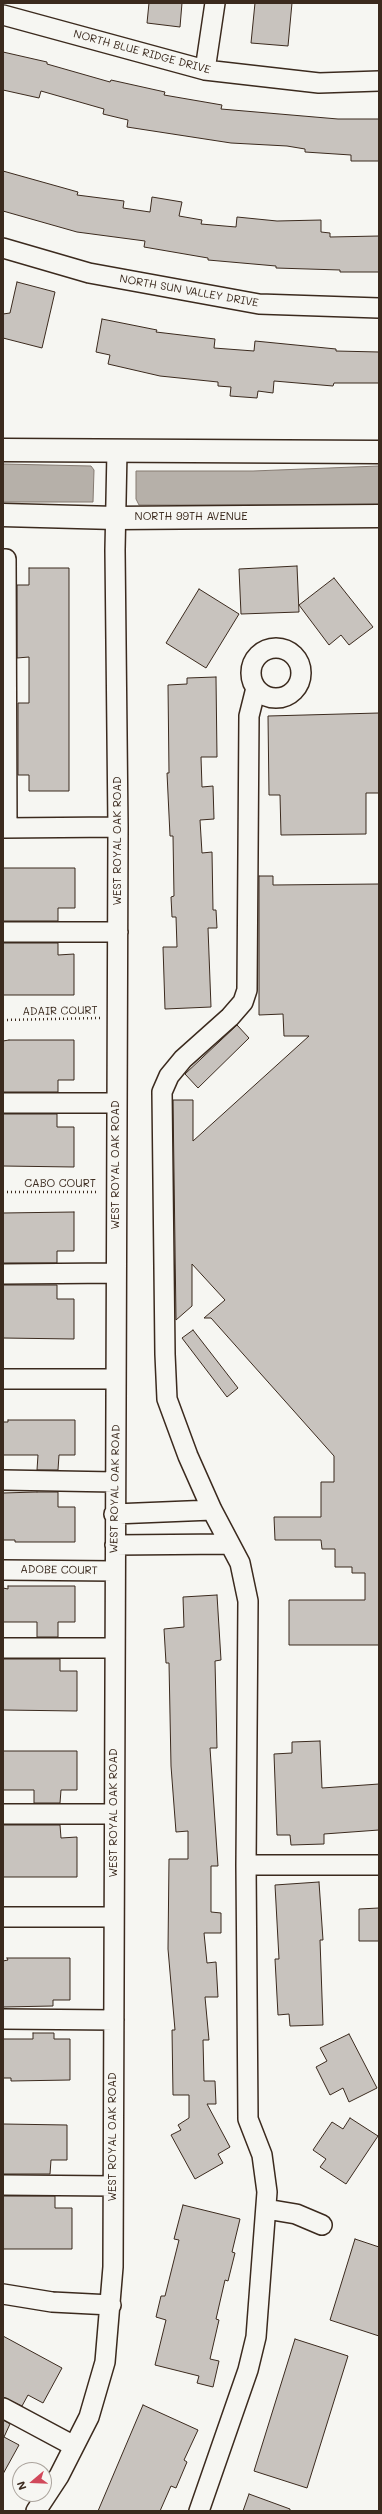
<!DOCTYPE html>
<style>
body{margin:0}
#map{position:relative;width:382px;height:2514px;overflow:hidden;background:#f6f6f2;font-family:Mali,sans-serif}
canvas{display:block}
.frame{position:absolute;inset:0;border:4px solid #3b2a1e;pointer-events:none}
.north{position:absolute;left:12px;top:2462px;width:40px;height:40px;box-sizing:border-box;background:#f6f6f2;border:1px solid #aba49d;border-radius:50%;rotate:251deg;font-size:11px;font-weight:700;line-height:16px;text-align:center;color:#3b2a1e}
.north::after{content:'';display:block;margin:auto;width:14px;height:18px;background:#d1495b;clip-path:polygon(50% 0,100% 100%,50% 72%,0 100%)}
</style>
<div id="map">
<canvas width="382" height="2514"></canvas>
<div class="frame"></div>
<div class="north">N</div>
</div>
<script>
const g = document.querySelector('canvas').getContext('2d');
g.lineJoin = 'round';
function fill(path, color) {
  g.fillStyle = color;
  g.fill(path, 'evenodd');
}
function toPath(rows) {
  const path = new Path2D();
  for (const r of rows) {
    if (r.length === 3) {
      path.moveTo(r[0] + r[2], r[1]);
      path.arc(r[0], r[1], r[2], 0, 2 * Math.PI);
      continue;
    }
    path.moveTo(r[0], r[1]);
    for (let i = 2; i < r.length; i += 2) path.lineTo(r[i], r[i + 1]);
  }
  return path;
}
function strokePath(path, color, width, dash) {
  g.strokeStyle = color;
  g.lineWidth = width;
  g.lineCap = dash ? 'butt' : 'round';
  g.setLineDash(dash || []);
  g.stroke(path);
}
function write(font, color, halo, rows, align = 'center') {
  g.font = font + ' Mali,sans-serif';
  g.lineWidth = 3;
  g.setLineDash([]);
  g.textBaseline = 'middle';
  g.strokeStyle = halo;
  g.fillStyle = color;
  for (const [text, x, y, turn = 0] of rows) {
    g.save();
    g.translate(x, y);
    g.rotate((+turn || 0) * Math.PI / 180);
    g.textAlign = isNaN(turn) ? turn : align;
    if (halo) g.strokeText(text, 0, 0);
    g.fillText(text, 0, 0);
    g.restore();
  }
}
const water = toPath([
 [3,464,91,466,94,470,93,502,3,502,3,464],
 [379,466,379,505,139,505,136,499,136,471,253,471,379,466]
]);
fill(water, '#b6b0a9');
strokePath(water, '#857a71', 1);
const building = toPath([
 [149,3,182,3,180,27,147,23,149,3],
 [255,3,292,3,288,46,251,43,255,3],
 [3,52,47,62,47,64,110,82,111,80,165,92,164,95,222,105,221,109,338,119,379,119,379,161,351,161,351,155,305,152,305,149,287,146,231,143,127,127,128,120,103,114,104,109,41,91,39,98,3,90,3,52],
 [3,171,78,192,77,195,124,201,123,208,150,212,152,197,182,202,179,216,202,220,201,224,236,227,237,217,277,221,321,220,321,232,330,233,330,237,379,236,379,272,340,272,340,270,276,268,276,266,208,260,208,258,144,247,145,241,77,232,3,211,3,171],
 [17,282,55,292,42,348,3,338,3,314,10,313,17,282],
 [102,319,157,330,156,332,215,339,214,348,254,351,255,341,336,349,336,351,379,352,379,383,334,383,333,386,274,381,273,393,258,391,257,398,230,396,231,387,218,386,218,382,160,376,108,364,110,355,96,352,102,319],
 [297,566,299,612,241,614,239,569,297,566],
 [29,568,69,568,69,791,29,791,29,775,18,775,18,703,29,703,29,657,17,658,17,585,29,585,29,568],
 [334,578,373,627,349,645,341,635,329,645,299,605,334,578],
 [199,589,239,614,206,668,166,643,199,589],
 [216,677,217,757,201,757,202,787,213,786,214,819,200,820,202,853,212,852,213,910,216,910,217,928,208,928,211,1007,165,1009,163,947,177,947,176,917,172,917,171,897,174,896,173,836,170,836,167,773,169,773,168,685,187,684,187,678,216,677],
 [379,713,379,793,366,793,366,834,281,835,280,795,269,795,268,716,379,713],
 [3,868,75,868,75,908,58,908,58,921,3,921,3,868],
 [259,876,273,876,273,885,379,884,379,1645,289,1645,289,1600,365,1600,365,1573,352,1573,352,1567,335,1567,335,1549,322,1549,321,1540,275,1540,274,1517,321,1517,321,1482,334,1482,334,1456,211,1318,204,1318,225,1300,192,1264,192,1306,176,1320,173,1100,193,1100,193,1141,309,1036,284,1036,283,1014,259,1015,259,876],
 [3,943,58,943,58,955,74,954,74,995,3,995,3,943],
 [237,1025,249,1038,198,1088,185,1074,237,1025],
 [9,1040,74,1040,74,1080,58,1080,58,1092,3,1092,3,1041,9,1040],
 [3,1114,57,1114,57,1127,74,1127,74,1167,3,1166,3,1114],
 [74,1212,74,1251,57,1251,57,1263,3,1263,3,1213,74,1212],
 [3,1285,57,1285,57,1299,74,1299,74,1339,3,1338,3,1285],
 [193,1330,238,1388,227,1397,182,1338,193,1330],
 [8,1420,75,1420,75,1455,59,1455,58,1470,37,1470,38,1455,3,1455,3,1422,8,1422,8,1420],
 [37,1492,58,1492,58,1507,75,1507,75,1542,15,1542,15,1540,3,1540,3,1493,37,1492],
 [8,1586,75,1586,75,1622,58,1622,58,1637,37,1637,37,1622,3,1622,3,1588,8,1589,8,1586],
 [217,1595,221,1660,215,1661,217,1748,210,1748,218,1866,211,1866,211,1912,221,1913,221,1933,204,1933,207,1963,216,1962,218,1997,205,1997,209,2040,203,2040,204,2081,215,2081,216,2104,207,2104,230,2147,218,2154,223,2163,195,2179,171,2135,181,2130,178,2125,189,2118,189,2095,173,2095,172,2030,175,2030,168,1949,169,1859,188,1859,188,1831,176,1832,171,1766,169,1663,166,1663,164,1629,184,1627,183,1597,217,1595],
 [3,1659,60,1659,60,1671,77,1671,77,1711,3,1710,3,1659],
 [320,1741,322,1788,379,1784,379,1830,324,1834,324,1844,291,1845,290,1835,277,1835,274,1754,292,1753,292,1742,320,1741],
 [3,1751,77,1751,77,1790,61,1790,60,1803,34,1803,34,1790,3,1790,3,1751],
 [3,1825,60,1825,61,1838,77,1837,77,1877,3,1877,3,1825],
 [319,1882,323,1940,320,1940,323,2025,290,2026,289,2014,278,2015,275,1959,279,1959,275,1885,319,1882],
 [379,1908,379,1941,359,1941,359,1909,379,1908],
 [7,1958,70,1958,70,2000,53,2000,53,2006,3,2007,3,1961,8,1960,7,1958],
 [33,2033,54,2033,54,2039,70,2039,70,2080,11,2081,11,2078,3,2078,3,2039,33,2039,33,2033],
 [349,2034,377,2088,349,2102,343,2088,330,2095,316,2067,327,2061,320,2048,349,2034],
 [350,2118,378,2136,346,2184,320,2167,326,2159,313,2150,332,2122,343,2129,350,2118],
 [3,2124,67,2125,67,2160,51,2160,50,2174,3,2174,3,2124],
 [3,2196,55,2196,55,2208,72,2208,72,2249,3,2249,3,2196],
 [183,2205,240,2219,232,2252,235,2253,228,2281,225,2280,216,2319,219,2320,210,2359,219,2361,213,2387,197,2383,199,2376,155,2365,166,2320,156,2317,161,2296,165,2296,179,2240,174,2239,183,2205],
 [355,2239,379,2247,379,2336,330,2320,355,2239],
 [3,2336,62,2368,43,2403,28,2395,22,2406,3,2397,3,2336],
 [295,2339,348,2356,307,2488,254,2471,295,2339],
 [143,2405,198,2430,184,2460,187,2462,176,2488,171,2486,160,2511,98,2511,143,2405],
 [3,2420,10,2424,4,2437,19,2445,3,2474,3,2420],
 [249,2494,290,2509,290,2511,243,2511,249,2494]
]);
fill(building, '#c8c3be');
strokePath(building, '#3b2a1e', 1);
const minor = toPath([
 [3,15,205,70,319,83,379,81],
 [205,70,215,3],
 [3,248,89,273,259,304,379,308],
 [3,559,6,559,7,828],
 [276,673,25],
 [3,828,118,827],
 [3,932,118,932],
 [3,1103,116,1103],
 [3,1274,116,1273],
 [3,1379,116,1379],
 [3,1480,115,1482],
 [114,1514,212,1510],
 [115,1545,229,1544],
 [3,1570,114,1571],
 [3,1648,114,1648],
 [3,1814,114,1814],
 [246,1865,379,1865],
 [3,1917,113,1917],
 [3,2019,114,2020],
 [3,2185,113,2186],
 [266,2209,296,2214,322,2225],
 [3,2294,52,2302,111,2305],
 [3,2408,74,2446],
 [36,2511,59,2476,89,2417,105,2362,113,2267,118,827,115,550,117,451],
 [199,2511,248,2370,256,2337,267,2192,262,2155,248,2119,246,1865,248,1601,240,1563,212,1510,188,1456,167,1399,165,1354,162,1092,169,1076,183,1059,230,1017,243,1002,247,990,249,716,256,688]
]);
const major = toPath([
 [3,450,379,452],
 [3,515,115,518,379,516]
]);
strokePath(minor, '#3b2a1e', 22);
strokePath(major, '#3b2a1e', 25);
strokePath(toPath([
 [3,1020,100,1018],
 [3,1192,98,1192]
]), '#3b2a1e', 2.5, [1, 3]);
strokePath(minor, '#f6f6f2', 19);
strokePath(major, '#f6f6f2', 22);
write('11px', '#3b2a1e', '#f6f6f2', [
 ["NORTH BLUE RIDGE DRIVE",142,52,15],
 ["NORTH SUN VALLEY DRIVE",189,291,10],
 ["NORTH 99TH AVENUE",191,517],
 ["WEST ROYAL OAK ROAD",118,841,-90],
 ["ADAIR COURT",60,1011,-1],
 ["WEST ROYAL OAK ROAD",116,1165,-90],
 ["CABO COURT",60,1184],
 ["WEST ROYAL OAK ROAD",115,1489,-89],
 ["ADOBE COURT",59,1570,1],
 ["WEST ROYAL OAK ROAD",114,1813,-90],
 ["WEST ROYAL OAK ROAD",113,2137,-90]
]);
</script>
